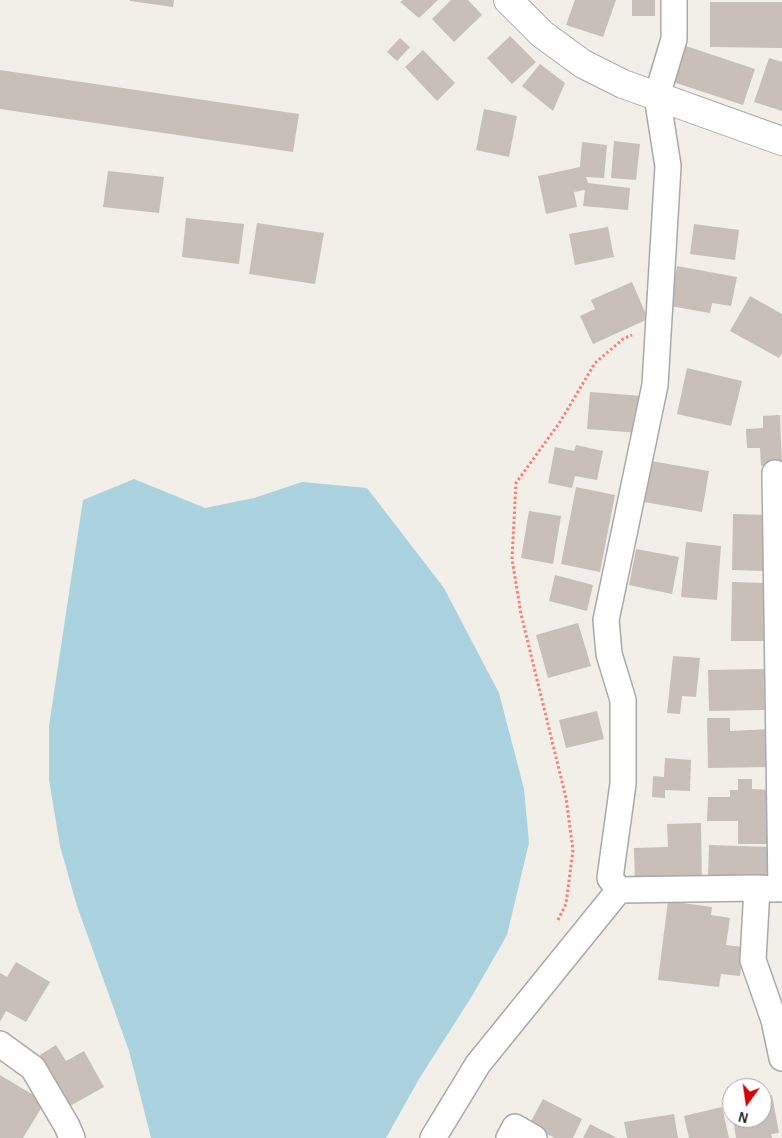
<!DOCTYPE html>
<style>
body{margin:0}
#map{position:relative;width:782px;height:1138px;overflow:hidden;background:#f2efe9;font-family:"Alegreya Sans",sans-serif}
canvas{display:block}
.north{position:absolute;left:722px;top:1078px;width:50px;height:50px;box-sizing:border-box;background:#fff;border:1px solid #a7a7a7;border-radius:50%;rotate:194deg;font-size:14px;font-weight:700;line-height:20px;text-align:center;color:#222}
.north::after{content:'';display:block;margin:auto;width:18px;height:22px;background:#d40000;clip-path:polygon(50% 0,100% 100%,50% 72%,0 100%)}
</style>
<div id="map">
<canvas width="782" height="1138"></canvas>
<div class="north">N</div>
</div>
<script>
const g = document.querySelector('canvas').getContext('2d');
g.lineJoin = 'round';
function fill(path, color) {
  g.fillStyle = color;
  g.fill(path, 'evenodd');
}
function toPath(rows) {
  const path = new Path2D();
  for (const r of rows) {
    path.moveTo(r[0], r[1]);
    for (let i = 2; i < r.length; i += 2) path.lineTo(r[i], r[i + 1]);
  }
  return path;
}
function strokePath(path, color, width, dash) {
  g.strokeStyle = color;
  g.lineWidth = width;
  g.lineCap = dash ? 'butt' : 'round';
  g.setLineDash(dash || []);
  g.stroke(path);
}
fill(toPath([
 [134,479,205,508,254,498,302,482,367,488,444,588,499,693,524,789,529,843,507,935,472,996,419,1079,386,1138,151,1138,129,1051,77,906,60,846,49,780,49,726,83,500]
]), '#aad3df');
fill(toPath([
 [130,0,174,0,173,7,130,1],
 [403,0,438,0,419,18,400,2],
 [451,0,468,0,482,15,454,42,432,19],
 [575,0,616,0,603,37,566,25],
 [632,0,655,0,655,16,632,16],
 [710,2,782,2,782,48,710,47],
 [510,36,536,62,512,84,487,58],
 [400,38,410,47,397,61,387,52],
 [683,45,755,69,743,105,670,81],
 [423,50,455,83,437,101,405,67],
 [769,58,782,62,782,111,754,102],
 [540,64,565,83,553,111,522,86],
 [0,70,299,114,293,152,0,109],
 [484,109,517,116,509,157,476,150],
 [614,141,640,144,636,180,611,178],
 [582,142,607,145,604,178,586,177,588,183,630,188,628,210,583,206,585,190,574,192,577,207,546,214,538,176,580,167],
 [108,171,164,177,159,213,103,207],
 [186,218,244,224,239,264,182,257],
 [257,223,324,233,315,284,249,274],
 [694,224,739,230,735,260,690,254],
 [608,227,614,257,575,265,569,234],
 [677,266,737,277,731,306,712,303,710,313,670,306],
 [632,282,648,319,593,344,580,316,595,309,591,300],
 [750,296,782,314,782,353,779,358,730,331],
 [687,368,742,381,731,426,677,414],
 [590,392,643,396,640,433,587,429],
 [780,415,782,465,761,466,760,448,747,448,746,429,763,428,763,416],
 [576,445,603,451,597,480,575,476,572,488,548,483,555,447,574,451],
 [651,461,709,471,702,512,644,502],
 [576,487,615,495,600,572,561,564],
 [529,511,561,516,553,564,521,558],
 [733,514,768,515,767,571,732,570],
 [686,542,721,546,717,600,681,597],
 [636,549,679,557,672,594,629,585],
 [555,575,593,585,587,611,549,601],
 [732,582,765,583,764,641,731,641],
 [578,623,591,666,548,678,536,635],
 [673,656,700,658,696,697,682,696,680,714,667,713],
 [764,669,765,710,709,711,708,670],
 [597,711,604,739,566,748,559,720],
 [707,718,730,718,730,731,770,729,771,767,708,768],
 [665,758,691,760,690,791,665,790,665,798,652,797,653,776,664,777],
 [738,779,752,779,752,789,770,790,770,844,738,844,738,821,707,821,708,797,730,797,730,790,738,790],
 [701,823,702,883,635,884,634,848,668,847,667,824],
 [709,845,770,847,768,881,708,878],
 [668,901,712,907,711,915,730,918,726,945,743,947,740,976,721,974,719,987,658,980],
 [16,962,50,982,26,1022,6,1011,0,1022,0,973,7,977],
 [56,1045,66,1061,84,1051,104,1087,70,1106,40,1055],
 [0,1075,45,1102,23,1138,0,1138],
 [750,1083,751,1088,732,1088,732,1110,731,1110,727,1087],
 [772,1095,779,1133,771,1134,772,1138,736,1138,733,1118,762,1118,762,1097],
 [543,1099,582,1119,573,1138,555,1138,529,1125],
 [722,1107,729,1138,689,1138,684,1116],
 [674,1114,678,1138,627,1138,624,1122],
 [590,1124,617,1138,583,1138]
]), '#c7bfb8');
const minor = toPath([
 [775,473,781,889],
 [757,888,753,960,774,1020,782,1058],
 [619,890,610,878,623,784,623,700,609,654,606,620,655,385,668,166,657,96,674,39,674,0],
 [619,890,757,888,775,889],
 [0,1044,33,1068,67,1126,72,1138],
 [433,1138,478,1064,619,890],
 [509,1138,515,1127,534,1138]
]);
const tertiary = toPath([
 [508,0,542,34,583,64,623,84,782,141]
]);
strokePath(minor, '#a9a9a9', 28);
strokePath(tertiary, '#a9a9a9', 30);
strokePath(toPath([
 [558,920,566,904,573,850,566,798,521,614,512,559,516,483,560,422,595,363,623,339,632,335]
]), '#fa8072', 3, [2.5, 2.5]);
strokePath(minor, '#fff', 25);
strokePath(tertiary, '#fff', 28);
</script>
